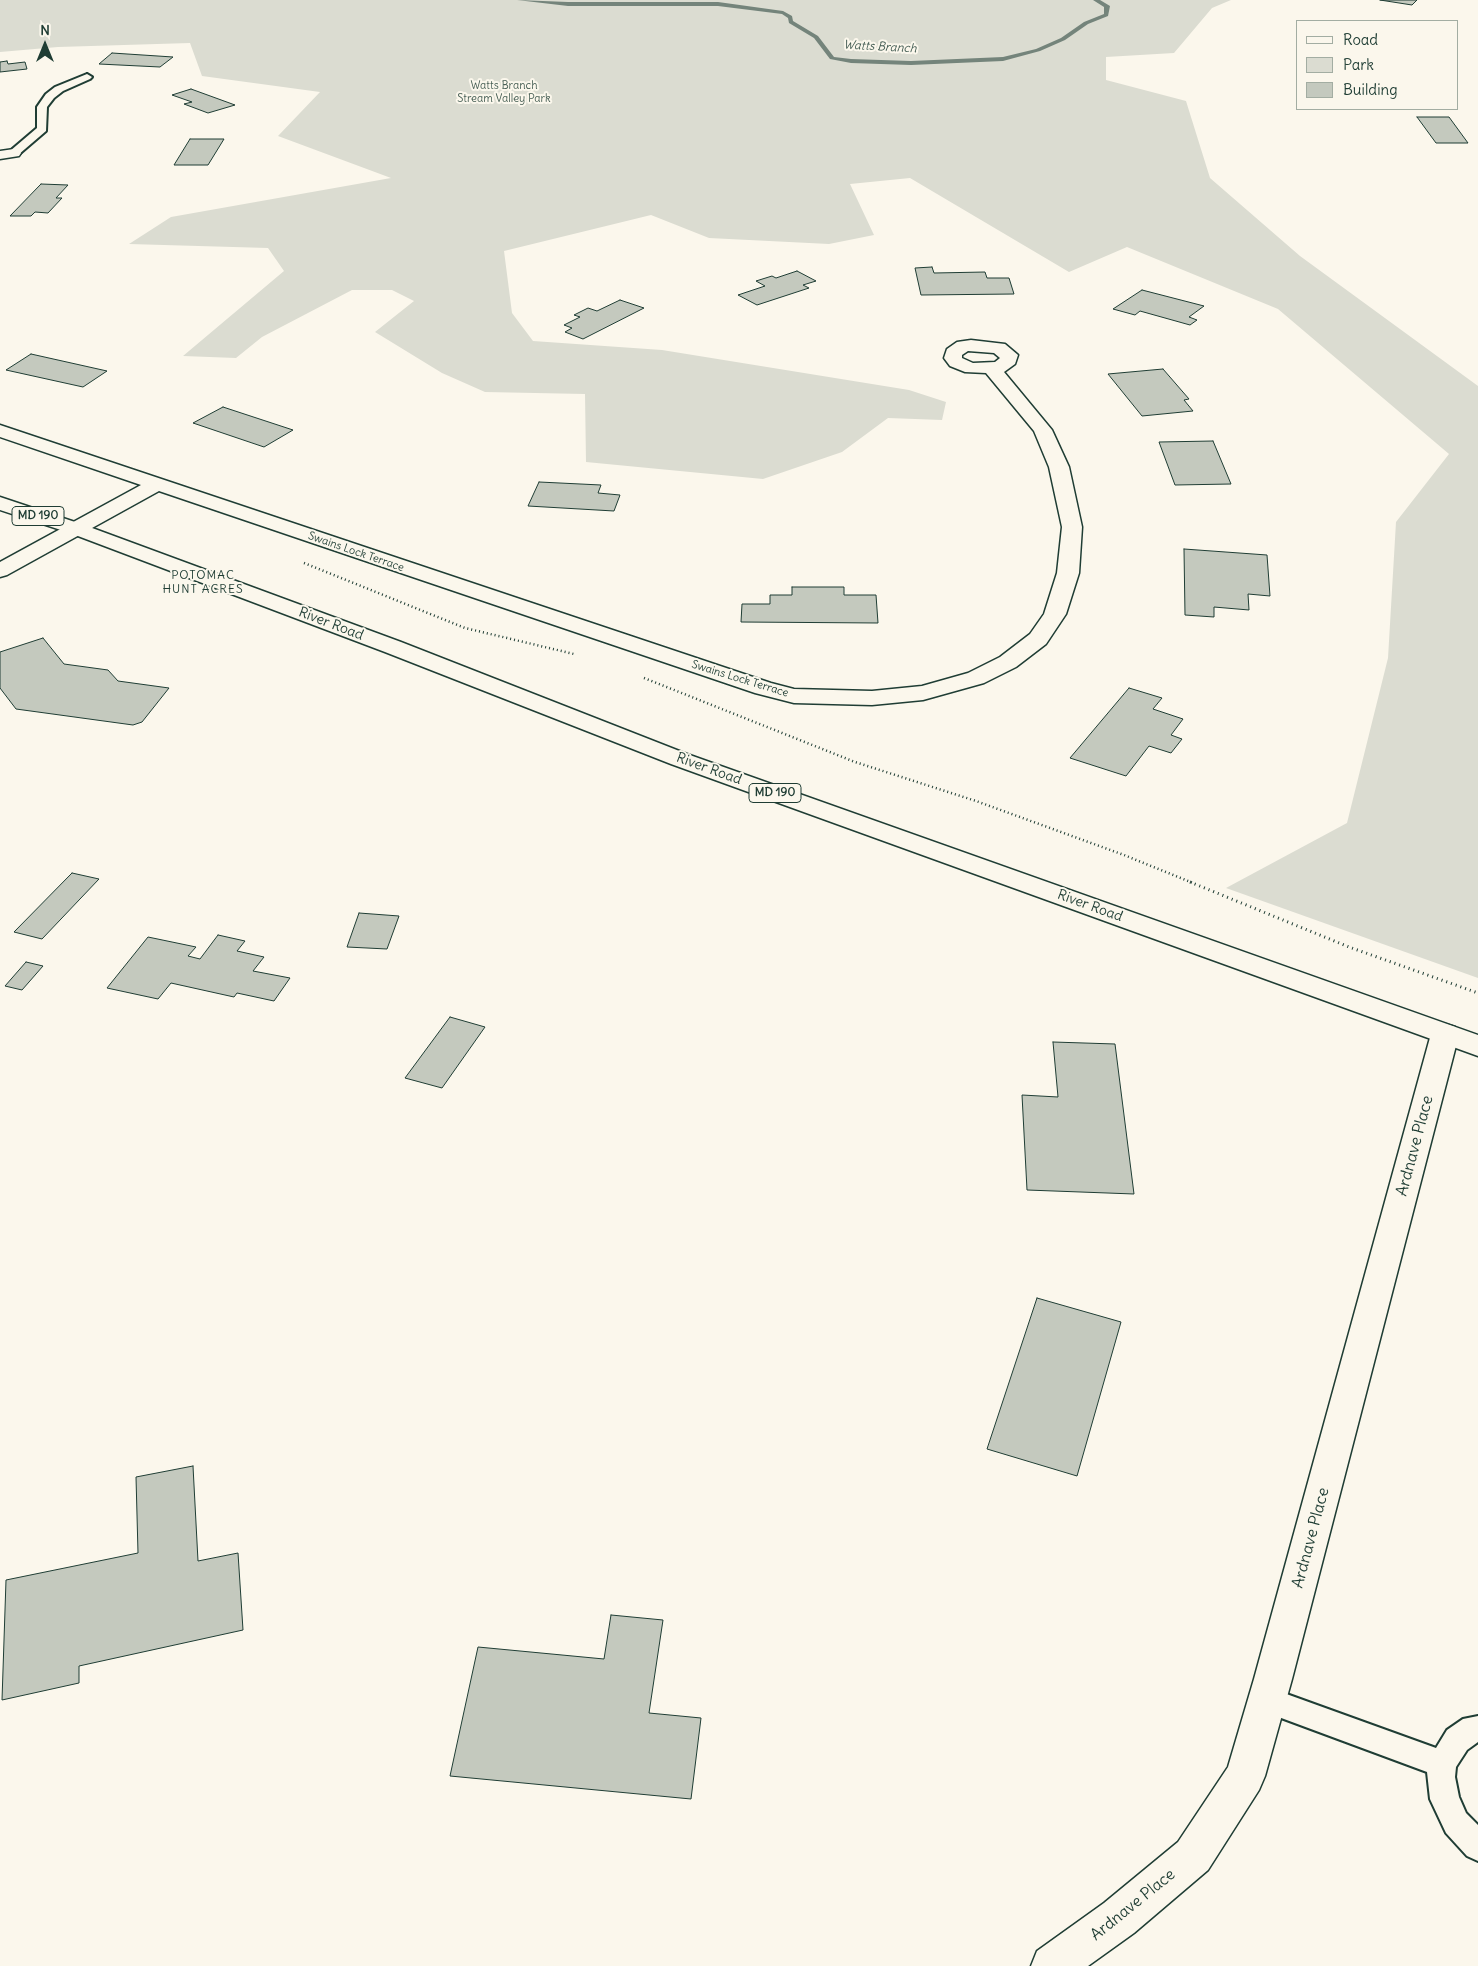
<!DOCTYPE html>
<style>
body{margin:0}
#map{position:relative;width:1478px;height:1966px;overflow:hidden;background:#fbf7ec;font-family:Delius,sans-serif}
canvas{display:block}
.legend{position:absolute;left:1296px;top:20px;width:162px;height:90px;box-sizing:border-box;background:#fbf7ec;border:1px solid #a3ada2;margin:0;padding:6px 9px;list-style:none;font-size:15px;color:#1f3d34}
.legend li{display:flex;align-items:center;gap:10px;height:25px}
.legend b{width:25px;border:1px solid #a3ada2}
.north{position:absolute;left:20px;top:20px;width:50px;height:50px;-webkit-text-stroke:4px #fbf7ec;paint-order:stroke;rotate:0deg;font-size:14px;font-weight:700;line-height:20px;text-align:center;color:#1f3d34}
.north::after{content:'';display:block;margin:auto;width:18px;height:22px;background:#1f3d34;clip-path:polygon(50% 0,100% 100%,50% 72%,0 100%)}
</style>
<div id="map">
<canvas width="1478" height="1966"></canvas>
<ul class="legend">
<li><b style="height:6px;background:#fbf7ec"></b>Road</li>
<li><b style="height:14px;background:#dbdcd1"></b>Park</li>
<li><b style="height:14px;background:#c4c9be"></b>Building</li>
</ul>
<div class="north">N</div>
</div>
<script>
const g = document.querySelector('canvas').getContext('2d');
g.lineJoin = 'round';
function fill(path, color) {
  g.fillStyle = color;
  g.fill(path, 'evenodd');
}
function toPath(rows) {
  const path = new Path2D();
  for (const r of rows) {
    path.moveTo(r[0], r[1]);
    for (let i = 2; i < r.length; i += 2) path.lineTo(r[i], r[i + 1]);
  }
  return path;
}
function strokePath(path, color, width, dash) {
  g.strokeStyle = color;
  g.lineWidth = width;
  g.lineCap = dash ? 'butt' : 'round';
  g.setLineDash(dash || []);
  g.stroke(path);
}
function write(font, color, halo, rows, align = 'center') {
  g.font = font + ' Delius,sans-serif';
  g.lineWidth = 4;
  g.setLineDash([]);
  g.textBaseline = 'middle';
  g.strokeStyle = halo;
  g.fillStyle = color;
  for (const [text, x, y, turn = 0] of rows) {
    g.save();
    g.translate(x, y);
    g.rotate((+turn || 0) * Math.PI / 180);
    g.textAlign = isNaN(turn) ? turn : align;
    if (halo) g.strokeText(text, 0, 0);
    g.fillText(text, 0, 0);
    g.restore();
  }
}
fill(toPath([
 [0,0,1231,0,1212,8,1174,53,1106,57,1106,80,1186,101,1210,178,1300,256,1478,386,1478,978,1226,888,1347,823,1388,658,1396,522,1449,454,1278,309,1127,247,1069,272,910,178,850,184,874,235,829,244,709,238,651,215,504,251,512,313,533,341,662,350,909,390,946,402,942,420,888,418,842,452,763,479,586,462,585,394,485,392,442,373,375,332,414,301,392,290,352,290,262,337,236,358,183,356,284,271,268,248,129,244,171,217,391,178,278,136,320,92,202,76,190,43,58,47,0,52]
]), '#dbdcd1');
fill(toPath([
 [517,0,568,2,718,2,783,11,792,16,793,21,818,36,834,57,851,59,911,61,1003,57,1036,49,1061,38,1084,22,1104,14,1104,7,1093,0,1100,0,1110,6,1108,16,1088,24,1065,40,1040,51,1003,61,911,65,851,63,830,59,814,38,789,23,788,18,782,14,718,6,568,6,517,0]
]), '#74847b');
const building = toPath([
 [1380,0,1417,0,1412,5,1380,0],
 [112,53,173,57,160,67,99,64,112,53],
 [7,61,8,64,25,62,27,69,0,72,0,62,7,61],
 [191,89,235,105,208,113,184,104,192,102,172,95,191,89],
 [1417,117,1449,117,1468,143,1436,143,1417,117],
 [190,139,224,139,208,165,174,165,190,139],
 [41,184,68,185,56,198,62,198,48,213,35,212,31,216,10,216,41,184],
 [932,267,934,273,985,272,987,278,1009,278,1014,294,921,295,915,268,932,267],
 [797,271,816,281,803,285,809,288,757,305,738,295,765,286,756,281,772,276,776,278,797,271],
 [1142,290,1204,306,1189,317,1197,320,1190,325,1140,311,1135,315,1113,309,1142,290],
 [620,300,644,308,583,339,565,332,572,328,564,325,580,317,574,315,588,308,597,311,620,300],
 [31,354,107,371,83,387,6,370,31,354],
 [1163,369,1189,399,1184,400,1193,411,1142,416,1108,374,1163,369],
 [223,407,293,430,264,447,193,423,223,407],
 [1213,441,1231,484,1175,485,1159,442,1213,441],
 [539,482,601,485,598,493,620,495,614,511,528,506,539,482],
 [1184,549,1267,555,1270,596,1248,594,1249,610,1214,607,1214,617,1185,615,1184,549],
 [792,587,844,587,844,595,876,595,878,623,741,622,742,604,770,604,770,595,792,595,792,587],
 [43,638,64,664,108,670,118,681,169,688,142,722,133,725,16,709,0,688,0,652,43,638],
 [1129,688,1162,698,1153,709,1183,719,1171,735,1182,739,1171,753,1149,746,1126,776,1070,758,1129,688],
 [72,873,99,879,42,939,14,932,72,873],
 [359,913,399,916,387,949,347,947,359,913],
 [218,935,245,941,237,951,264,957,253,971,290,978,274,1001,237,993,234,997,171,983,158,999,107,988,148,937,196,947,188,956,200,959,218,935],
 [26,962,43,966,22,990,5,986,26,962],
 [450,1017,485,1027,442,1088,405,1078,450,1017],
 [1053,1042,1115,1044,1134,1194,1027,1190,1022,1095,1058,1097,1053,1042],
 [1037,1298,1121,1322,1077,1476,987,1449,1037,1298],
 [193,1466,198,1561,238,1553,243,1630,79,1666,79,1683,2,1700,6,1580,138,1553,136,1477,193,1466],
 [611,1615,663,1620,649,1713,701,1718,691,1799,450,1776,478,1647,604,1659,611,1615]
]);
fill(building, '#c4c9be');
strokePath(building, '#1f3d34', 1);
const service = toPath([
 [87,74,92,77,90,79,63,91,54,98,47,107,46,131,18,155,10,155,9,153,10,151,37,128,37,107,46,94,55,87,87,74],
 [1267,1687,1436,1748,1447,1730,1463,1719,1478,1716,1478,1742,1467,1750,1456,1767,1455,1777,1459,1797,1466,1813,1478,1825,1478,1861,1467,1856,1446,1833,1430,1799,1427,1772,1257,1709,1253,1700,1257,1691,1267,1687]
]);
const minor = toPath([
 [14,149,19,150,21,153,19,156,0,159,0,151,14,149],
 [971,340,1005,344,1018,355,1015,364,1004,372,1052,430,1069,467,1082,527,1079,573,1066,614,1046,644,1016,667,984,683,923,700,872,705,794,703,755,693,159,491,7,575,0,577,0,562,141,485,0,437,0,425,771,683,794,689,872,691,922,686,968,673,1000,657,1030,634,1044,614,1057,573,1062,527,1049,467,1034,431,986,373,965,372,950,366,944,358,947,349,957,342,971,340],
 [968,351,994,353,1000,358,995,362,973,363,962,358,962,355,968,351],
 [1445,1024,1455,1027,1459,1034,1292,1679,1265,1776,1259,1790,1208,1870,1134,1933,1088,1966,1031,1966,1037,1951,1104,1903,1178,1842,1228,1767,1254,1679,1431,1034,1435,1027,1445,1024]
]);
const primary = toPath([
 [0,497,84,525,401,642,687,754,1478,1035,1478,1056,671,764,385,652,70,533,0,510,0,497]
]);
strokePath(service, '#1f3d34', 4);
strokePath(minor, '#1f3d34', 3);
strokePath(primary, '#1f3d34', 3);
strokePath(toPath([
 [304,563,465,628,574,654],
 [644,678,855,762,976,801,1124,855,1193,883]
]), '#1f3d34', 2.5, [1, 3]);
strokePath(toPath([
 [1190,882,1349,947,1478,993]
]), '#1f3d34', 3, [1, 4]);
fill(service, '#fbf7ec');
fill(minor, '#fbf7ec');
fill(primary, '#fbf7ec');
write('11px', '#455d53', '#fbf7ec', [
 ["Watts Branch",504,86],
 ["Stream Valley Park",504,99]
]);
write('11px', '#1f3d34', '#fbf7ec', [
 ["Swains Lock Terrace",356,552,19],
 ["Swains Lock Terrace",740,679,17]
]);
write('italic 12px', '#425b52', '#fbf7ec', [
 ["Watts Branch",880,47,3]
]);
for (const [x, y, w] of [
 [38,516,52],
 [775,793,52]
]) {
  const box = new Path2D();
  box.roundRect(x - w / 2, y - 9.5, w, 19, 4);
  g.fillStyle = '#fbf7ec';
  g.fill(box);
  strokePath(box, '#1f3d34', 1);
}
write('bold 12px', '#1f3d34', null, [
 ["MD 190",38,516],
 ["MD 190",775,793]
]);
g.letterSpacing = '1px';
write('12px', '#1f3d34', '#fbf7ec', [
 ["POTOMAC",203,576],
 ["HUNT ACRES",203,590]
]);
g.letterSpacing = '0px';
write('14px', '#1f3d34', '#fbf7ec', [
 ["River Road",331,624,21],
 ["River Road",709,769,20],
 ["River Road",1090,906,20]
]);
write('16px', '#1f3d34', '#fbf7ec', [
 ["Ardnave Place",1415,1146,-75],
 ["Ardnave Place",1311,1538,-75],
 ["Ardnave Place",1133,1905,-39]
]);
</script>
